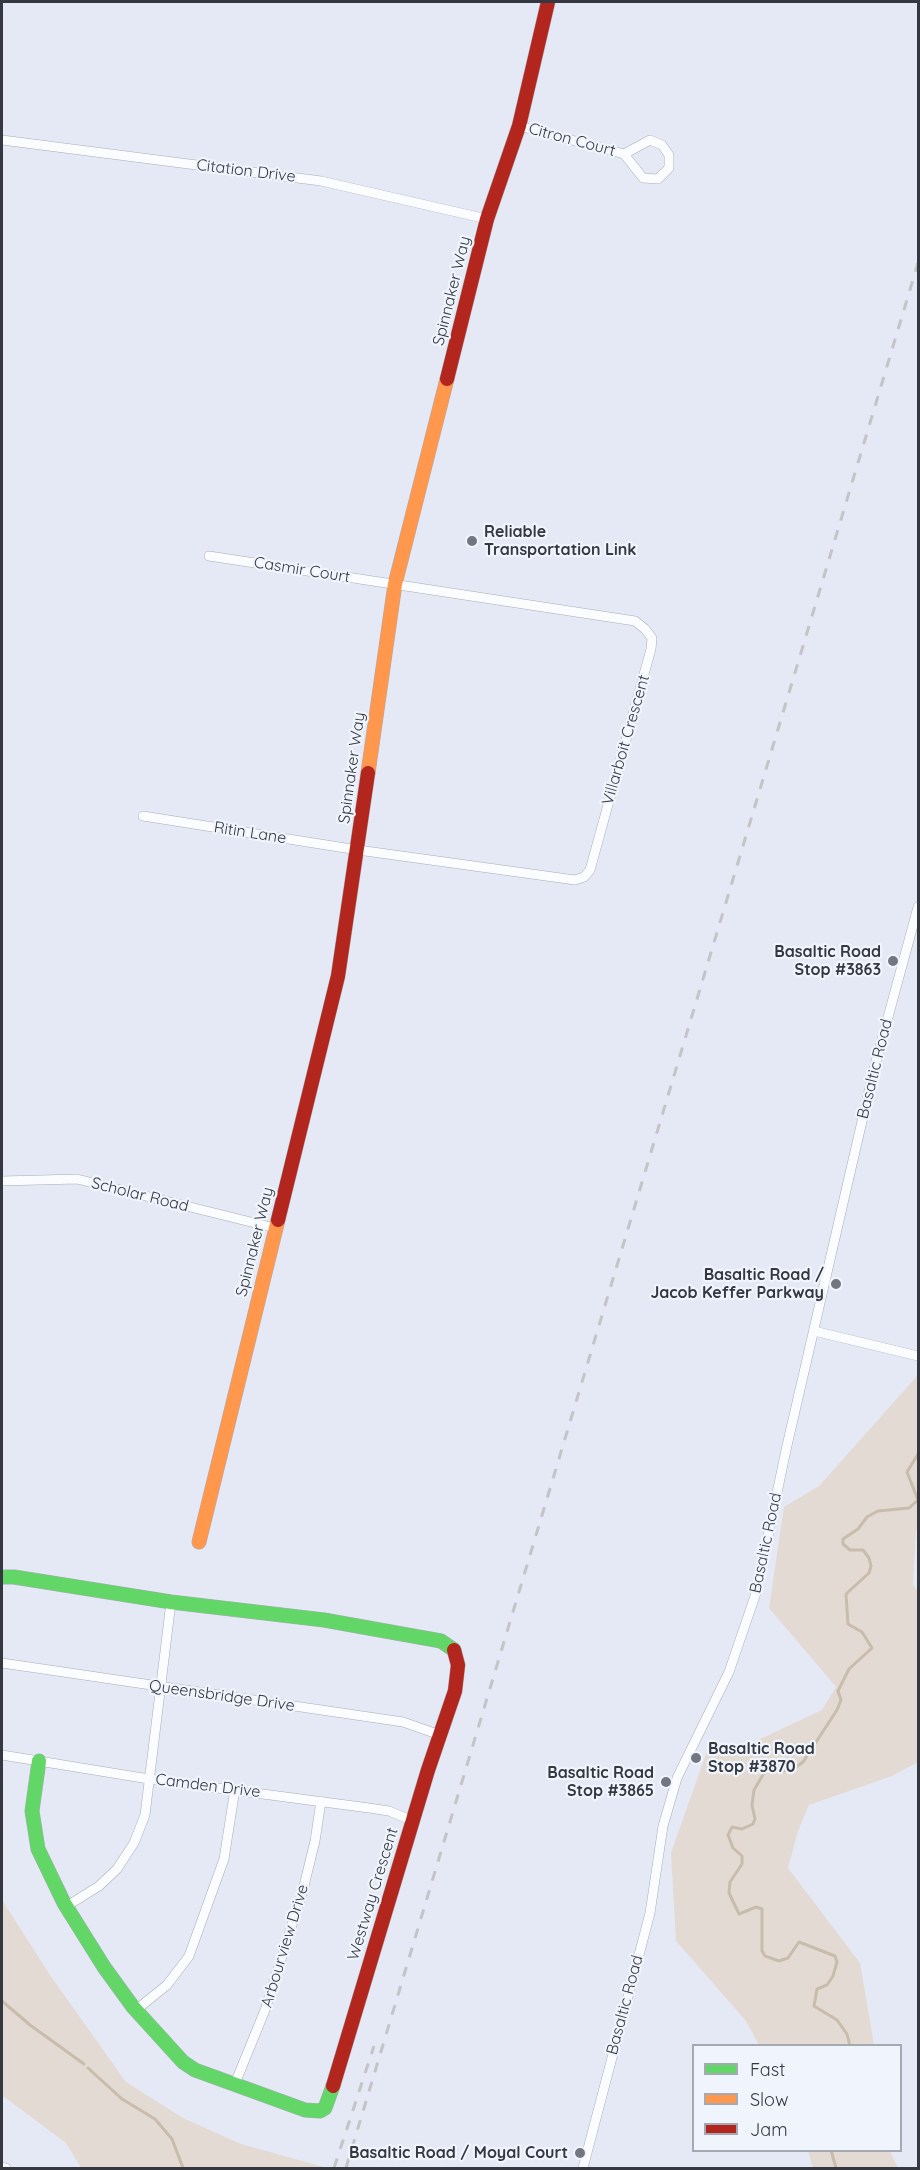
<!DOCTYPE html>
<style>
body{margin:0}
#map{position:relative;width:920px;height:2170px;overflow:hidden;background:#e4e9f5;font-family:Quicksand,sans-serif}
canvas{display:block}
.frame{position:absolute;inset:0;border:3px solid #353841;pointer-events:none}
.legend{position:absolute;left:692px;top:2044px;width:210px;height:108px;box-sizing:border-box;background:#f0f4fc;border:2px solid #a5a9b1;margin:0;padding:8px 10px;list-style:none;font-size:18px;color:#353841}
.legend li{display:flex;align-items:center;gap:12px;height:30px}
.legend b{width:30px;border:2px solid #a5a9b1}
</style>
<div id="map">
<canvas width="920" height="2170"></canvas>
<div class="frame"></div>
<ul class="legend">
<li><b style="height:8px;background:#63d668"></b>Fast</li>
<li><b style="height:8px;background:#ff974d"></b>Slow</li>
<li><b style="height:8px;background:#b3261e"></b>Jam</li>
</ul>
</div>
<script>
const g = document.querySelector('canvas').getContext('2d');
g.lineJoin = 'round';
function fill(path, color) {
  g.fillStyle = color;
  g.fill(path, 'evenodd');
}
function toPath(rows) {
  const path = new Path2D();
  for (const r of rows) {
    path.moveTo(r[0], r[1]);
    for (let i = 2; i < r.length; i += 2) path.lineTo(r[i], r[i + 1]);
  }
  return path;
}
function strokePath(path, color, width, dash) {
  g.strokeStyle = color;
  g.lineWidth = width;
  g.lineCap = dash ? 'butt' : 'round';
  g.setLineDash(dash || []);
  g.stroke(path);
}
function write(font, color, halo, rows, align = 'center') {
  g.font = font + ' Quicksand,sans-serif';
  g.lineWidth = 4.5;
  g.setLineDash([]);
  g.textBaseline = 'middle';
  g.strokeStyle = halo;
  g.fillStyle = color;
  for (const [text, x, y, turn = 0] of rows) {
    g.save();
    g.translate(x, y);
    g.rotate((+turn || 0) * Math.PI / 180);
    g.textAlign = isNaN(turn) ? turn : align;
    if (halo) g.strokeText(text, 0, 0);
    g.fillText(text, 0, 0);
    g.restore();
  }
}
fill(toPath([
 [918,1375,918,1527,916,1531,913,1584,918,1592,918,1762,892,1776,809,1805,798,1831,788,1868,860,1963,874,2045,759,2045,746,2021,676,1941,671,1853,707,1751,739,1749,822,1710,836,1687,769,1608,784,1507,819,1486],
 [2,1900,52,1978,126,2082,183,2118,241,2144,324,2167,81,2168,66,2143,3,2096,2,2109],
 [808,2151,890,2151,898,2168,813,2168]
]), '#e3dbd3');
strokePath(toPath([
 [2,2001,30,2025,84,2064],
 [850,2046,847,2034,837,2020,814,2006,817,1989,827,1985,833,1976,837,1962,835,1956,799,1942,788,1958,779,1961,765,1956,762,1951,762,1909,756,1907,739,1914,729,1893,730,1882,742,1864,742,1856,733,1848,728,1835,732,1827,742,1829,753,1824,755,1819,752,1805,754,1790,764,1773,772,1768,783,1771,792,1770,803,1762,837,1710,841,1700,838,1691,849,1669,872,1648,862,1632,848,1624,846,1594,869,1573,871,1566,869,1558,863,1550,850,1550,843,1544,843,1539,858,1529,867,1517,878,1511,909,1508,918,1500,907,1472,918,1454],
 [88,2068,122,2099,155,2119,172,2139,183,2168],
 [831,2150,836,2168]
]), '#c9bcac', 3);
const street = toPath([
 [519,126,624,154,643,178,658,179,669,168,669,155,662,145,650,140,624,154],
 [2,140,321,181,487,219],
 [143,816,358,850,575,880,584,877,590,870,651,649,652,638,645,629,635,621,209,556],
 [2,1181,77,1179,275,1228],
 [814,1331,918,1356],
 [2,1663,403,1722,440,1735],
 [2,1755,149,1779,369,1808,389,1811,413,1821],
 [67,1906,99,1886,117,1869,134,1843,145,1815,171,1602],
 [136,2010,167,1985,189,1956,224,1859,235,1789],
 [234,2086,265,2010,303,1890,315,1841,321,1801],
 [2,2167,6,2168],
 [583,2168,650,1913,663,1826,677,1778,729,1672,756,1593,786,1450,875,1065,918,907]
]);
const fast = toPath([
 [2,1577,14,1577,171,1602,324,1620,441,1641,454,1650],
 [39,1761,32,1811,38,1849,64,1903,104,1967,133,2007,183,2062,195,2070,305,2110,320,2111,325,2108,333,2086]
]);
const slow = toPath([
 [368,773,395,584,447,379],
 [199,1542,278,1220]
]);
const jam = toPath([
 [447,379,487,219,519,126,548,2],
 [278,1220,338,976,368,773],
 [333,2086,428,1770,455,1691,458,1665,454,1650]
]);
strokePath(street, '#a9acb6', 10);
strokePath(fast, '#a9acb6', 15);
strokePath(slow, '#a9acb6', 15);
strokePath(jam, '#a9acb6', 15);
strokePath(street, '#fbfcfe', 9);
strokePath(fast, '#63d668', 14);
strokePath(slow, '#ff974d', 14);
strokePath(jam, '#b3261e', 14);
strokePath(toPath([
 [334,2168,374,2046],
 [346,2168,918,263]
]), '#c3c4c7', 3, [10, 10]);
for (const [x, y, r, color] of [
 [472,541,6,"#727680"],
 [893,961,6,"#727680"],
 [836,1284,6,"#727680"],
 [696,1758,6,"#727680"],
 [666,1782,6,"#727680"],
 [580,2153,6,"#727680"]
]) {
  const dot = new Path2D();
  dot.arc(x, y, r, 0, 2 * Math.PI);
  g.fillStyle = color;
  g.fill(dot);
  strokePath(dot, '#f0f4fc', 2);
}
write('16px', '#353841', '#f0f4fc', [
 ["Citron Court",572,140,15],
 ["Citation Drive",246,171,7],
 ["Spinnaker Way",452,291,-76],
 ["Casmir Court",302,570,9],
 ["Villarboit Crescent",626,740,-74],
 ["Spinnaker Way",352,768,-82],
 ["Ritin Lane",250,833,9],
 ["Basaltic Road",875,1069,-76],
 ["Scholar Road",140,1195,14],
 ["Spinnaker Way",255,1242,-76],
 ["Basaltic Road",766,1543,-78],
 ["Queensbridge Drive",222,1696,8],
 ["Camden Drive",208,1786,7],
 ["Westway Crescent",373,1894,-73],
 ["Arbourview Drive",285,1946,-73],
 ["Basaltic Road",625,2005,-75]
]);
write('bold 16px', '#353841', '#f0f4fc', [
 ["Reliable",484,532,"left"],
 ["Transportation Link",484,550,"left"],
 ["Basaltic Road",881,952],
 ["Stop #3863",881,970],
 ["Basaltic Road /",824,1275],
 ["Jacob Keffer Parkway",824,1293],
 ["Basaltic Road",708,1749,"left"],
 ["Stop #3870",708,1767,"left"],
 ["Basaltic Road",654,1773],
 ["Stop #3865",654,1791],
 ["Basaltic Road / Moyal Court",568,2153]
], 'right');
</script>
